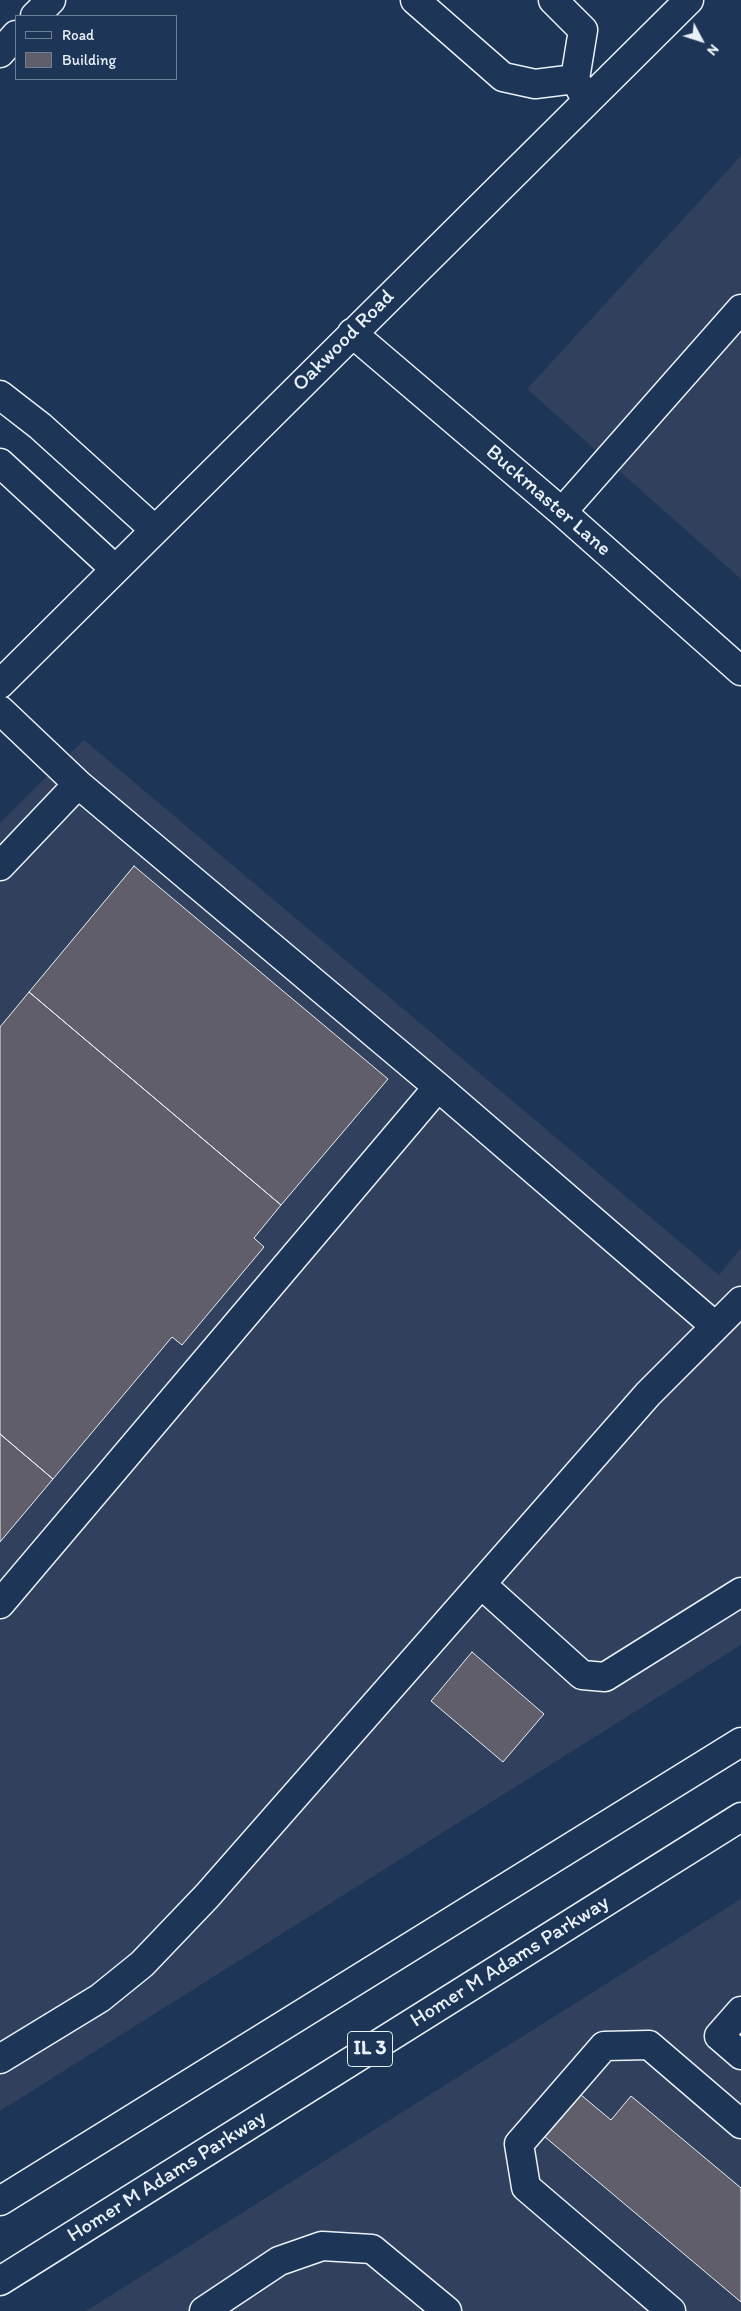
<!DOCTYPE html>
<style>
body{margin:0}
#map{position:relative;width:741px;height:2311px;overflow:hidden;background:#1d3557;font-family:Itim,sans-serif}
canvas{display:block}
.legend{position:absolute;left:15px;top:15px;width:162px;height:65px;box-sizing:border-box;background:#1d3557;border:1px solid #6e8097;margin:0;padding:6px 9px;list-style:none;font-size:15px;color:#e8f1f8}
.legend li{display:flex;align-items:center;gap:10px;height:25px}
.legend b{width:25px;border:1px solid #6e8097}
.north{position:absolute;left:676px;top:15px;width:50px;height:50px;-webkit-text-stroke:4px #1d3557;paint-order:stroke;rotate:130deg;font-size:14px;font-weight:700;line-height:20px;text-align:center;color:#e8f1f8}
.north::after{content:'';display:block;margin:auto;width:18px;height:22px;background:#e8f1f8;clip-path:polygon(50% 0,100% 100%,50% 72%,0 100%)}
</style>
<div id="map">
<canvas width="741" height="2311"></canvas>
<ul class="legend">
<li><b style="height:6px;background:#1d3557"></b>Road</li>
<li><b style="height:14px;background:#615e6b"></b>Building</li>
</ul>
<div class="north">N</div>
</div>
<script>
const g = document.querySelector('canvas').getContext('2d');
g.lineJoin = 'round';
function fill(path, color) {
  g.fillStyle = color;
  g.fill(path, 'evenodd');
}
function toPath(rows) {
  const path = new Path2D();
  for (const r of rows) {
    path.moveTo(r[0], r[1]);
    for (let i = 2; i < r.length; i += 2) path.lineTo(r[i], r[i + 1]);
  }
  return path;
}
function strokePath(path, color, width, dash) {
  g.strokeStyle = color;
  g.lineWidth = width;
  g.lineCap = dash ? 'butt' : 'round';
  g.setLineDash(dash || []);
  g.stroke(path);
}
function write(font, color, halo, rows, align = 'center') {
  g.font = font + ' Itim,sans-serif';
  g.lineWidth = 4.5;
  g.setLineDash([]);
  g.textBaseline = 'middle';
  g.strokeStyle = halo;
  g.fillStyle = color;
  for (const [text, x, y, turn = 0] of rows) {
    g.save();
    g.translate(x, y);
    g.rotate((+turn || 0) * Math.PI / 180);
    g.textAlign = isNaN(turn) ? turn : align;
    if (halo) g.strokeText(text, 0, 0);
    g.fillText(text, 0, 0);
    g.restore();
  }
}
fill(toPath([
 [741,156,741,579,527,389],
 [84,740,719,1275,741,1248,741,1645,0,2111,0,823],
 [741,1899,741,2311,86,2311]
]), '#31415d');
const building = toPath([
 [134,866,388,1079,281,1205,29,992,134,866],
 [29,992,281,1205,254,1238,264,1247,182,1345,172,1337,53,1479,0,1434,0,1027,29,992],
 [0,1434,53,1479,0,1542,0,1434],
 [472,1652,544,1714,503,1762,431,1701,472,1652],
 [581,2095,611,2120,631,2096,741,2188,741,2302,545,2137,581,2095]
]);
fill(building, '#615e6b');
strokePath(building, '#e8f1f8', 1);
const minor = toPath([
 [415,0,503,77,535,84,575,79],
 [553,0,583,30,575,79,584,96],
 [35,16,51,0],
 [0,53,16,35],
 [352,333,562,512,741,671],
 [0,395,40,426,155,530],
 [0,463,115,569],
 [562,512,741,309],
 [0,684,689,0],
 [0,710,78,784],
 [0,866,78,784,438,1087,715,1326],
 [481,1584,582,1675,605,1677,741,1592],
 [0,1604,438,1087],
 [741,2011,719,2036,741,2055],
 [0,2059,100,1998,142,1964,207,1896,648,1394,741,1301],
 [204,2311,279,2261,322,2246,372,2249,447,2311],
 [671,2311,526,2187,519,2144,604,2046,649,2045,741,2124]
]);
const major = toPath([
 [0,2201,741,1742],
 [0,2281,741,1817]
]);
strokePath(minor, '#e8f1f8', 31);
strokePath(major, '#e8f1f8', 31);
strokePath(minor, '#1d3557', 28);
strokePath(major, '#1d3557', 28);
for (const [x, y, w] of [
 [370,2049,45]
]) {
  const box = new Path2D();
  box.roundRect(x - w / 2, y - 17.5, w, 35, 4);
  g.fillStyle = '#1d3557';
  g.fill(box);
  strokePath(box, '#e8f1f8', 1);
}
write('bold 20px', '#e8f1f8', null, [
 ["IL 3",370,2049]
]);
write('21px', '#e8f1f8', '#1d3557', [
 ["Oakwood Road",344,341,-45],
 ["Buckmaster Lane",548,501,41],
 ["Homer M Adams Parkway",510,1962,-32],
 ["Homer M Adams Parkway",167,2177,-32]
]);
</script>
